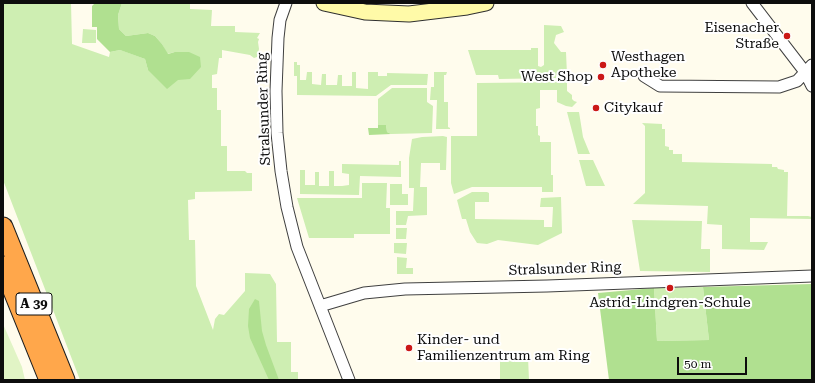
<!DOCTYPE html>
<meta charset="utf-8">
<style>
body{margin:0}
#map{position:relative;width:815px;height:383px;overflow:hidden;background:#fffced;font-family:"Roboto Serif",serif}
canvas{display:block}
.frame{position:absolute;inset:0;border:4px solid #0d0d0d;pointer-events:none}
.scale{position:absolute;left:677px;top:357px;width:70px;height:18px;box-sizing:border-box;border:2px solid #0d0d0d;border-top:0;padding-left:5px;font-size:12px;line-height:14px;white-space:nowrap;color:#0d0d0d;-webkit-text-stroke:3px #fff;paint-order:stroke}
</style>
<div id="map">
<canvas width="815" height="383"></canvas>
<div class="frame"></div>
<div class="scale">50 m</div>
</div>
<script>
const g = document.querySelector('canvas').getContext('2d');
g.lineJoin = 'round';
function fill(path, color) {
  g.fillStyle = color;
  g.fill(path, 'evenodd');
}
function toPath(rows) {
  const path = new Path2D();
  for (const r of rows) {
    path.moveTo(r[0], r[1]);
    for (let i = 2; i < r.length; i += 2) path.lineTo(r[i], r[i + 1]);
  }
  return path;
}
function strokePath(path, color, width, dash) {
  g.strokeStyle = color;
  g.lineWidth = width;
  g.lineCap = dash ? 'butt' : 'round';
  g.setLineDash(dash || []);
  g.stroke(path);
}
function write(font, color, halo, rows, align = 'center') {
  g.font = font + ' "Roboto Serif",serif';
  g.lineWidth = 4;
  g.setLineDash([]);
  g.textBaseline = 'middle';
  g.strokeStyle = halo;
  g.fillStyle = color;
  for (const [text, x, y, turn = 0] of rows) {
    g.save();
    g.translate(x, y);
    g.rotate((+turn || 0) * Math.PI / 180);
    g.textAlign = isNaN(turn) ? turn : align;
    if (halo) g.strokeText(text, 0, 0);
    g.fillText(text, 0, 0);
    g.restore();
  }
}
fill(toPath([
 [3,3,71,3,72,44,109,57,110,52,120,50,126,52,145,59,148,70,175,52,167,54,162,44,155,36,148,33,126,36,119,29,118,15,122,3,190,3,190,9,212,10,211,26,235,26,235,32,260,33,257,38,259,39,258,42,259,49,257,57,254,58,250,55,222,50,222,58,219,58,217,74,212,75,212,88,217,88,217,110,221,110,221,146,227,146,227,171,245,171,247,173,252,173,252,191,195,192,195,199,188,200,189,240,195,240,196,286,213,330,215,319,219,314,224,315,245,291,245,273,270,274,276,284,277,342,291,342,291,372,298,372,298,380,80,380,3,180],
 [544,25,561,26,564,32,556,35,554,43,561,52,566,52,567,75,556,75,556,78,499,79,498,75,476,75,468,50,531,50,531,48,538,48,538,66,541,67,544,65],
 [83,29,96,30,96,43,82,43],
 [294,62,297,62,297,65,300,65,300,80,306,80,307,72,312,72,312,84,321,85,322,74,326,74,326,85,337,85,338,75,342,75,342,86,352,86,352,72,356,72,356,88,368,89,368,72,378,72,378,76,387,76,387,73,428,74,427,85,391,85,376,96,297,95,297,76,294,76],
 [434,72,447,72,446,75,444,75,444,102,448,102,448,127,450,128,450,129,436,129,437,100,430,100,431,87,434,87],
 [567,82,567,91,572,95,572,99,574,101,577,102,572,107,566,106,557,102,557,90,540,90,540,108,536,109,536,126,538,126,538,135,540,136,540,142,551,142,551,175,553,175,553,192,542,192,542,187,472,187,454,194,451,183,451,136,477,136,477,83],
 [392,88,427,88,427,102,433,106,432,133,391,134,387,132,386,125,378,125,378,99],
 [567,112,579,112,583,137,590,154,578,154],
 [642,123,662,124,662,129,665,129,665,146,669,147,669,150,673,150,673,154,682,154,682,162,772,164,772,167,777,167,778,169,784,170,784,172,788,172,787,216,808,216,812,217,812,219,750,218,750,242,768,242,764,250,722,249,722,225,707,224,708,206,633,204,645,193,645,126],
 [443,136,447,137,446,170,440,170,440,163,421,163,420,187,427,187,427,215,408,216,406,225,396,225,396,211,413,211,414,188,409,188,409,158,412,139,422,137],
 [579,160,593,160,605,186,586,186],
 [399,161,401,161,401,177,360,176,359,195,300,194,300,170,305,170,305,185,315,185,315,172,319,172,319,186,329,186,329,171,334,171,334,186,342,186,349,185,349,174,342,173,342,164,399,165],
 [362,183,387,183,386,208,390,208,390,234,354,234,354,238,309,238,297,198,362,198],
 [390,184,402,184,402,194,408,194,408,205,390,205],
 [472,192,487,192,489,193,489,202,475,202,475,219,544,220,544,227,552,227,553,207,540,207,541,198,561,197,562,233,538,245,498,240,487,244,477,243,470,232,466,219,462,219,457,200],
 [632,220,702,221,701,249,710,249,710,272,640,271],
 [396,228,407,228,406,239,396,239],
 [394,243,407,243,406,254,394,253],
 [397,257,407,258,406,268,413,268,413,274,397,274],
 [703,287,709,340,657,341,654,288],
 [500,357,528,357,529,380,500,380]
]), '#ceeeb2');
fill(toPath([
 [95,3,122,3,118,15,119,29,126,36,148,33,155,36,162,44,168,54,175,52,189,52,200,57,201,67,190,79,178,80,167,89,148,70,145,59,120,50,110,52,97,39,97,27,92,27,92,6],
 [378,125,386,125,387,132,391,134,369,135,368,128,378,128],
 [812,284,812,380,609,380,598,293,654,288,657,341,709,340,703,287],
 [255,299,259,301,262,331,266,345,279,380,269,380,250,338,248,326,249,309]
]), '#b0e090');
fill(toPath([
 [3,324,22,367,25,380,3,380]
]), '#e1f4c5');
const street = toPath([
 [286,3,280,20,278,38,276,91,277,133,281,171,287,207,297,247,349,380],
 [752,3,805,72,812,86],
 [644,76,660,86,779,87,797,81,812,65],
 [320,306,364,293,405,289,547,286,812,276]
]);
const secondary = toPath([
 [324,3,365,12,409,14,467,7,486,3]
]);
const highway = toPath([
 [3,227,65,380],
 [3,266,49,380]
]);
strokePath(street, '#404040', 13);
strokePath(secondary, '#2f2f2f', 17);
strokePath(highway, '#1e1e1e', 21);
strokePath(street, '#fff', 11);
strokePath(secondary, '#fffaa8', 15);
strokePath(highway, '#ffa74b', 19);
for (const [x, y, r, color] of [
 [787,36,4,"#cb1817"],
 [603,65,4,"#cb1817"],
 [601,77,4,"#cb1817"],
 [596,108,4,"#cb1817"],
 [670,288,4,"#cb1817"],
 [409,348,4,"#cb1817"]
]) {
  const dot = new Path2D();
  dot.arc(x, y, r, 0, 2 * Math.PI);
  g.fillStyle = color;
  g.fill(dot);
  strokePath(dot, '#fff', 1.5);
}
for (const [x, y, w] of [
 [34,304,36]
]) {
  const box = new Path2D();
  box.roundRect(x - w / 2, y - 11, w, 22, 3);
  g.fillStyle = '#fff';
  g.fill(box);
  strokePath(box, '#0d0d0d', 1);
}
write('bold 13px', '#0d0d0d', null, [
 ["A 39",34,304]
]);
write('14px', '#0d0d0d', '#fff', [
 ["Eisenacher",779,28,"right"],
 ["Straße",779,44,"right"],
 ["Westhagen",611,57],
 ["Apotheke",611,73],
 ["West Shop",593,77,"right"],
 ["Citykauf",604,108],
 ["Astrid-Lindgren-Schule",670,303,"center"],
 ["Kinder- und",417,340],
 ["Familienzentrum am Ring",417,356]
], 'left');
write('14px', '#0d0d0d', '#fff', [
 ["Stralsunder Ring",264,109,-92],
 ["Stralsunder Ring",565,269,-2]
]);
</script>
